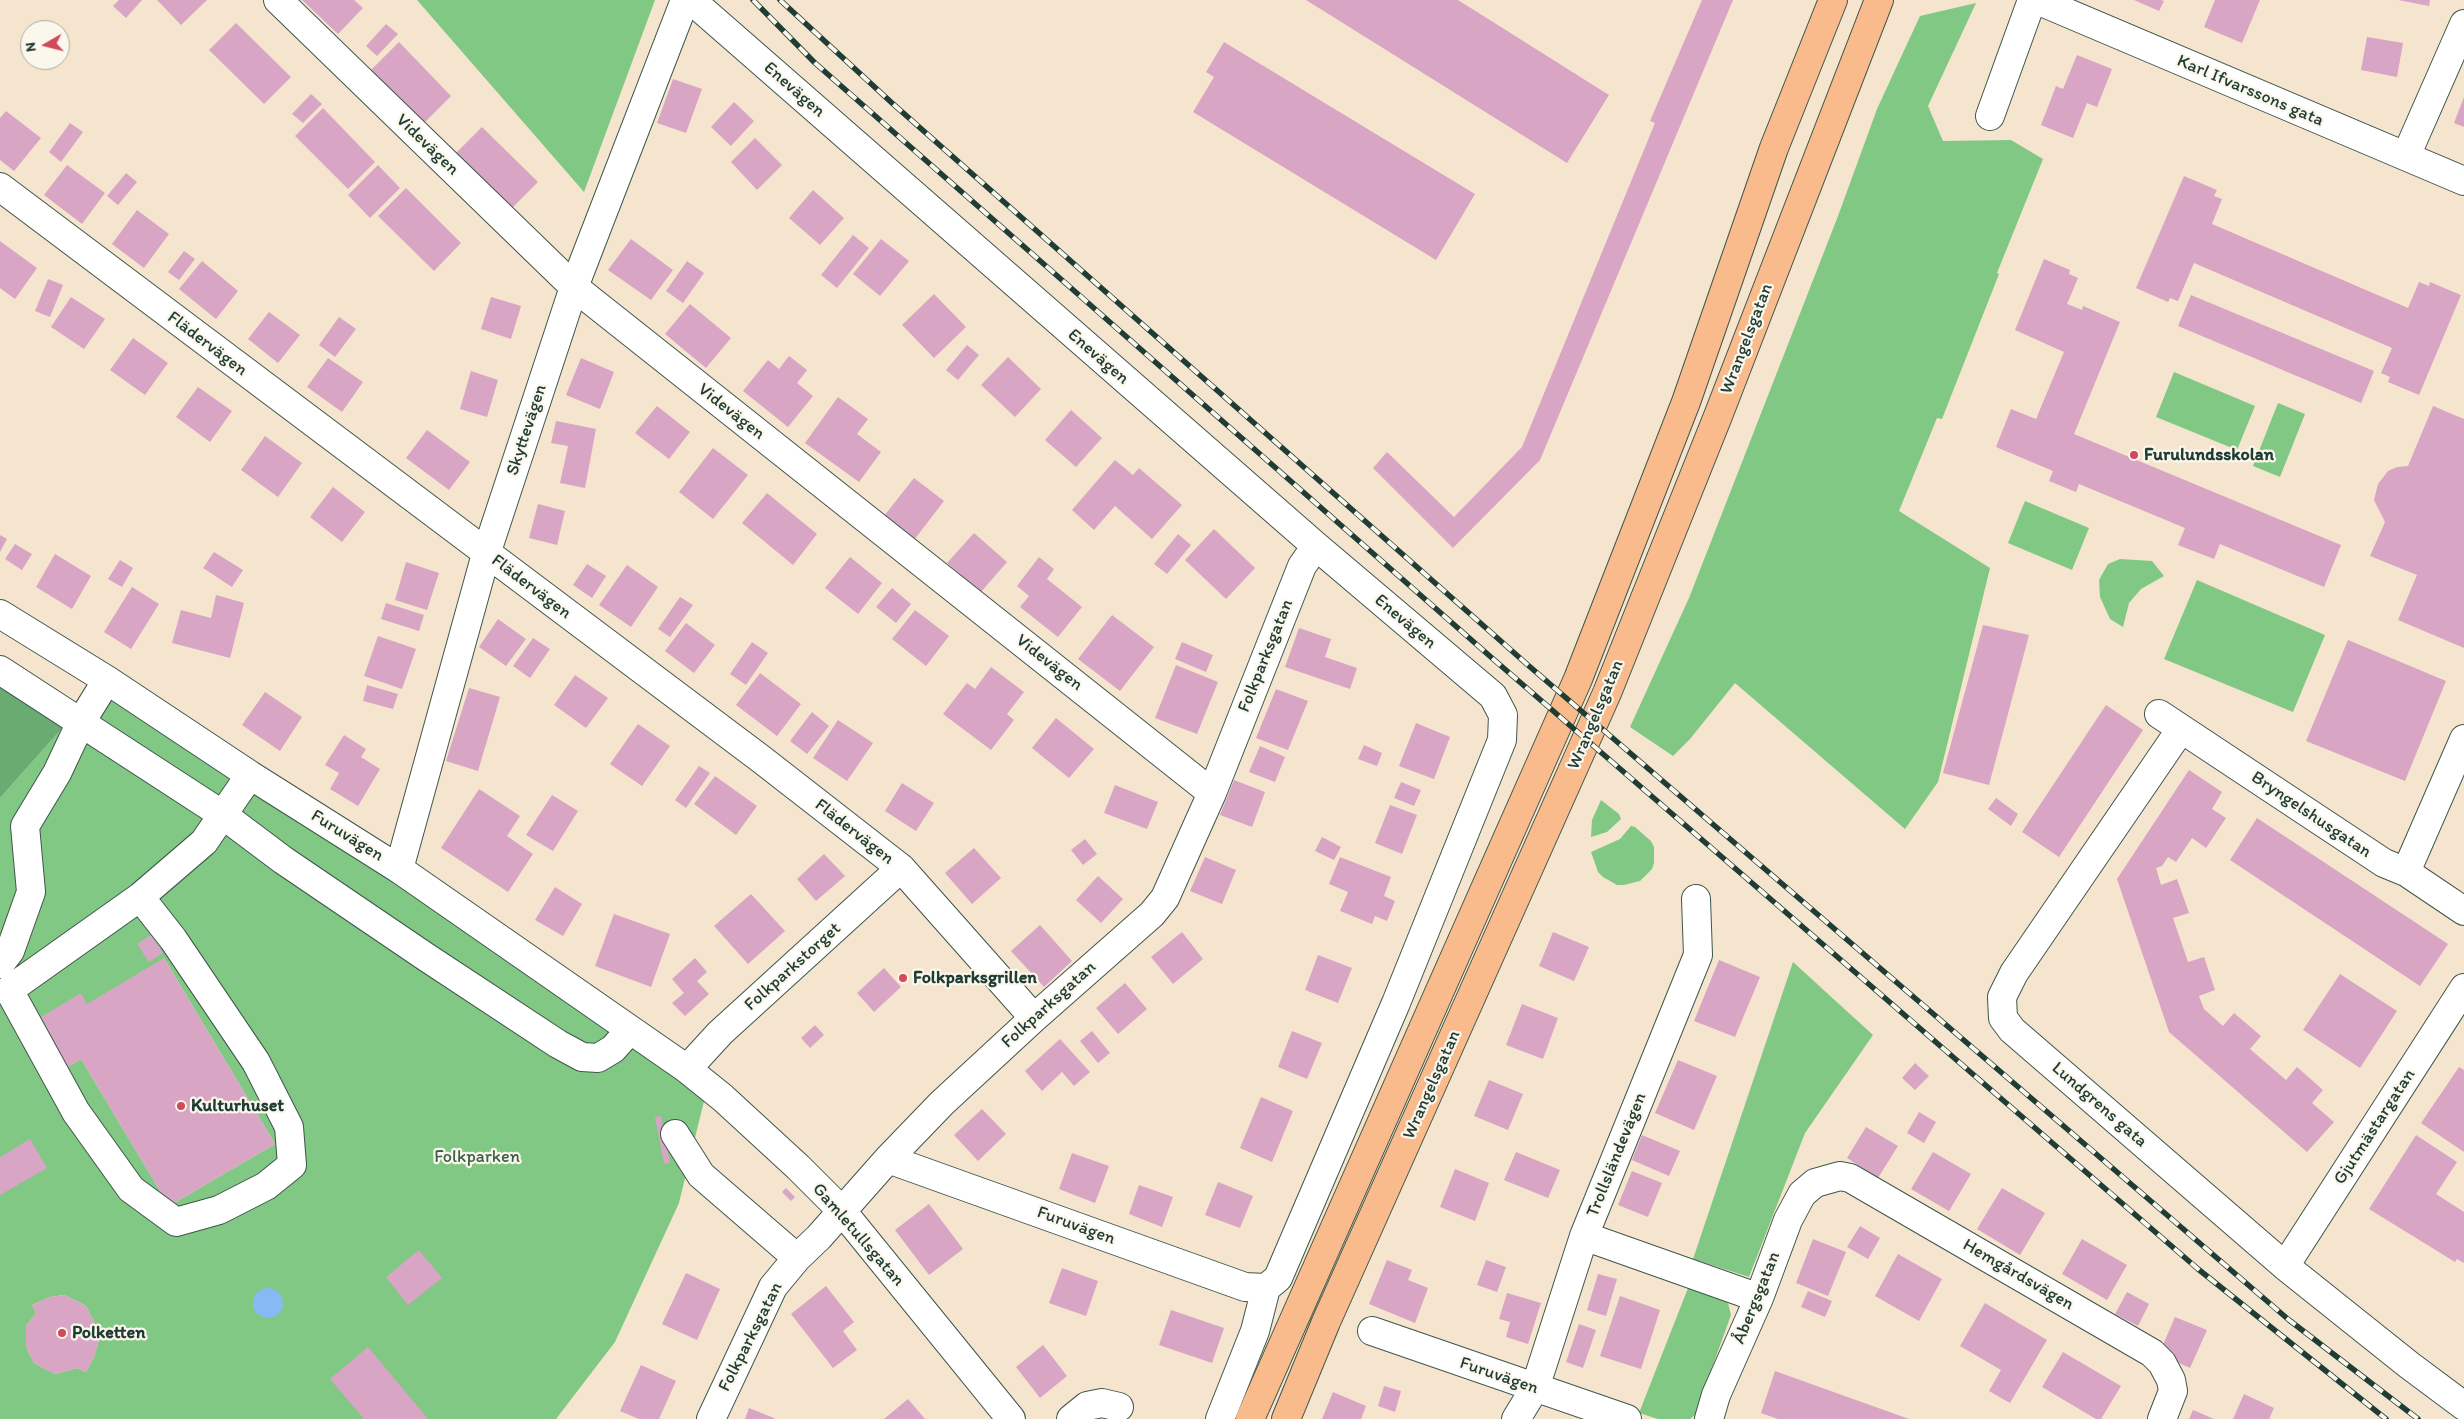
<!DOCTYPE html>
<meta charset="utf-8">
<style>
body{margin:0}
#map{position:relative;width:2464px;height:1419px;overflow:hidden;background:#f6e5ce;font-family:Itim,sans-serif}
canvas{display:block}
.north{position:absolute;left:20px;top:20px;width:50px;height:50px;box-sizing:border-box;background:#fbf7ec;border:1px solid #a3ada2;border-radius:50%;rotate:262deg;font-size:14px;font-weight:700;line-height:20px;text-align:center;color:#1f3d34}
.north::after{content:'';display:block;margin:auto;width:18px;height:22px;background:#d1495b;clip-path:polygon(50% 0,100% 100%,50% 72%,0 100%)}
</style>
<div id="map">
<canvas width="2464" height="1419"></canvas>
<div class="north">N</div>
</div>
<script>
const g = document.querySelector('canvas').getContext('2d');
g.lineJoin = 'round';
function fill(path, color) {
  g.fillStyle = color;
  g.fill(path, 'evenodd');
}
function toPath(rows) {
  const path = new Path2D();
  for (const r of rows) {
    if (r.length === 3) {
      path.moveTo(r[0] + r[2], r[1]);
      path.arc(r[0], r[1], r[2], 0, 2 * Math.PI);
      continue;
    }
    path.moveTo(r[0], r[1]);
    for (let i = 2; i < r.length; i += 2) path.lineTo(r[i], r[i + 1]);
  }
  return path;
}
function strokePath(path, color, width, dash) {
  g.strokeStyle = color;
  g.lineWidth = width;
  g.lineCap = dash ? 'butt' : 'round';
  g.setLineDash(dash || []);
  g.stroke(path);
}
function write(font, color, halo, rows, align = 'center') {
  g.font = font + ' Itim,sans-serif';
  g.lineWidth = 4.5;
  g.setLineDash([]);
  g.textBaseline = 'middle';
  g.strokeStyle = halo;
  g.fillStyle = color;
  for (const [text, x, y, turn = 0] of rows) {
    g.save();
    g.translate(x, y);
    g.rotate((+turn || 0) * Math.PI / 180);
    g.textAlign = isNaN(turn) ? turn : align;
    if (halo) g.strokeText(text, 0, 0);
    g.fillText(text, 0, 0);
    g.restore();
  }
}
fill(toPath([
 [417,0,655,0,584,192],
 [1976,3,1928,106,1943,141,2011,140,2043,159,1997,273,1999,274,1942,419,1937,418,1899,511,1990,568,1938,782,1905,829,1735,683,1690,739,1673,756,1630,727,1689,598,1838,216,1877,109,1920,16],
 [2174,372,2255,406,2237,450,2156,417],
 [2278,403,2305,414,2280,477,2253,466],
 [2025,501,2089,528,2072,570,2008,543],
 [2120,559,2152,561,2164,576,2141,589,2129,603,2123,627,2110,619,2100,597,2099,580,2108,564],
 [2197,580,2325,635,2293,712,2164,659],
 [103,667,706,1093,679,1203,615,1342,556,1419,0,1419,0,798,65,725],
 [164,958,275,1144,169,1206,81,1059,66,1068],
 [64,1295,86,1306,95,1324,99,1340,94,1357,86,1372,77,1368,55,1374,34,1363,26,1347,26,1326,36,1313,32,1305,50,1297],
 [1601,800,1619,814,1621,819,1607,832,1591,837,1592,820],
 [1631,826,1635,827,1651,841,1654,847,1654,863,1652,869,1640,881,1624,885,1617,885,1603,877,1598,872,1591,852,1620,839],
 [1793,962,1873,1035,1805,1133,1749,1277,1693,1259],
 [1690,1283,1719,1293,1728,1303,1731,1315,1695,1415,1690,1419,1658,1419,1639,1413]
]), '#81c884');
fill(toPath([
 [0,678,65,725,0,798]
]), '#68ac72');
fill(toPath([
 [268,1303,15]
]), '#87b9f4');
fill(toPath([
 [119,0,142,0,126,18,113,6],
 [157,0,207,0,181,25],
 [302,0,354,0,363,8,338,34],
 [1306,0,1458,0,1609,95,1567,163],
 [1702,0,1733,0,1540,460,1453,548,1373,468,1387,452,1454,517,1522,447,1655,123,1650,121],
 [2134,0,2161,0,2164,1,2159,11],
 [2215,0,2260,0,2242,43,2204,27],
 [2398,0,2430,0,2429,6],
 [236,23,291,77,264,104,209,50],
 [386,24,398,34,377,56,366,46],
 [2367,37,2403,43,2397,77,2361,70],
 [399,42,451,96,423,124,371,70],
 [1224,42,1475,194,1436,260,1193,112,1214,77,1206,72],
 [2077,55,2112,69,2097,107,2087,103,2073,138,2041,125,2056,86,2063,89],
 [673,79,702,89,686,133,657,123],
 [311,94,322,104,303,123,292,114],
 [2464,97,2464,127,2454,123],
 [734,102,754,121,731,146,711,127],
 [323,108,375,162,348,189,295,136],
 [6,111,41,138,14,171,0,160,0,118],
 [70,123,83,132,61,162,49,152],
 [482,127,538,182,511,209,455,154],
 [755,138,782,165,757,190,731,162],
 [67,165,105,193,82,224,44,195],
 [378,165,400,188,370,218,348,195],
 [126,173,137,182,118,205,107,196],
 [2184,176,2217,190,2214,196,2222,199,2212,224,2408,308,2419,282,2429,286,2430,282,2461,295,2419,395,2388,382,2390,377,2381,373,2392,348,2194,263,2178,301,2170,298,2168,302,2136,288],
 [406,188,461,243,434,271,378,216],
 [813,190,844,218,820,245,789,218],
 [137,210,169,234,144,268,112,244],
 [853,235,869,248,837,288,821,275],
 [631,239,673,270,651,300,608,270],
 [881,239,909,261,880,296,853,274],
 [0,241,37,268,15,299,0,288],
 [184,251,195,259,179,280,168,272],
 [2044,259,2070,270,2069,274,2078,278,2067,304,2082,310,2083,306,2120,322,2074,434,2341,545,2324,587,2220,544,2214,559,2178,545,2185,528,2079,484,2076,492,2049,481,2053,471,1996,447,2011,409,2036,419,2064,352,2015,330],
 [202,261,238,291,216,319,179,289],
 [687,261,704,273,683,303,666,291],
 [48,279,63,285,50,317,35,311],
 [934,294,966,327,934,358,902,325],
 [2191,295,2374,371,2361,403,2178,326],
 [71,297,105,319,84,349,51,327],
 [491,297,521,306,511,339,481,329],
 [690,304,731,338,706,368,665,334],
 [269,312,300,335,278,363,248,339],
 [339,317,356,329,335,357,319,345],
 [133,338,168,363,145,395,110,370],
 [967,345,979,355,958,380,946,370],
 [789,356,807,370,797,383,813,396,788,427,743,391,768,360,779,369],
 [1008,357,1041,389,1015,417,981,385],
 [328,358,363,382,342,412,307,387],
 [581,358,614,372,600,409,566,395],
 [471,371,498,380,487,417,460,409],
 [198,387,232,411,210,442,176,417],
 [838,397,868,419,857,434,881,452,859,482,805,443],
 [657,406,690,432,669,459,635,433],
 [2433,406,2464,419,2464,648,2398,620,2417,575,2370,556,2385,522,2374,500,2378,484,2388,471,2397,467,2408,466],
 [1071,410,1102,438,1076,467,1045,440],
 [556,421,596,429,585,488,560,483,568,446,551,443],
 [427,430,470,462,449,490,406,458],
 [265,436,302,463,278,497,241,470],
 [713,448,748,475,713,519,679,492],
 [1115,460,1133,475,1139,468,1182,505,1152,539,1115,506,1094,530,1072,510],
 [914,478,944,501,914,540,884,516],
 [333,487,365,512,342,542,310,517],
 [767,493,817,534,793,565,742,523],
 [538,504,565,511,557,545,529,538],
 [1214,529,1255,568,1226,599,1185,560],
 [974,533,1007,562,981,592,947,563],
 [1178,534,1191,545,1167,574,1154,564],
 [0,535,7,539,0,552],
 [15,544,32,554,22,570,5,559],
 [214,552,243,570,232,587,203,568],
 [55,554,91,576,72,609,36,587],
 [850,557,882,583,858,614,825,588],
 [1039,557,1054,569,1047,579,1082,607,1058,637,1020,607,1029,596,1017,586],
 [120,560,133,568,122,587,108,579],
 [406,562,439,573,427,610,395,600],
 [587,564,606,576,592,598,573,585],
 [627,565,658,587,631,627,599,605],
 [132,587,159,604,131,649,104,632],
 [892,588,911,604,896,623,876,607],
 [216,595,244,603,230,658,172,643,181,610,211,618],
 [680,597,693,605,670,637,658,629],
 [386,603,424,615,419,631,381,619],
 [915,610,949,636,926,666,892,639],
 [1112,615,1154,647,1120,691,1078,659],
 [498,619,526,639,506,666,479,647],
 [686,623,715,645,694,673,665,651],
 [1983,625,2029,635,1989,785,1943,773],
 [1299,628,1331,639,1325,657,1357,668,1350,689,1285,667],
 [378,636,416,649,402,689,364,676],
 [533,638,550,649,530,678,513,666],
 [2348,640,2446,681,2405,781,2306,741],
 [752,642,768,653,746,685,730,674],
 [1182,642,1213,655,1206,672,1175,659],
 [1176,665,1218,682,1197,734,1155,718],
 [991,667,1024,692,1007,714,1014,720,991,750,943,714,967,683,975,689],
 [760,673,801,704,777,736,736,705],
 [575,675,608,698,586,728,554,705],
 [367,685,398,694,393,709,363,701],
 [469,688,500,697,478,771,446,761],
 [1276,689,1308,701,1288,750,1256,738],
 [265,692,302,717,280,751,242,725],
 [2106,705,2143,730,2059,857,2022,832],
 [812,712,829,726,807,754,790,741],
 [1056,718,1094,749,1069,778,1032,748],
 [838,720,873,743,847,781,813,758],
 [1416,723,1450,737,1434,779,1399,766],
 [638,724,670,746,642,786,610,764],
 [344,735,366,749,361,757,380,769,358,806,330,789,339,773,325,765],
 [1364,745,1382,753,1377,766,1358,759],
 [1260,746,1285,757,1275,782,1249,772],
 [699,766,710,773,686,808,675,800],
 [2189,770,2222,792,2212,809,2226,818,2206,848,2192,838,2176,862,2168,857,2162,866,2156,868,2161,885,2177,879,2189,913,2173,918,2188,962,2204,957,2215,990,2199,996,2204,1009,2223,1026,2234,1013,2261,1036,2250,1049,2286,1080,2297,1067,2323,1090,2312,1103,2334,1122,2307,1152,2169,1032,2117,879],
 [715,776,757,806,736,835,694,804],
 [1234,780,1265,792,1252,827,1220,815],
 [1401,782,1421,790,1414,806,1394,798],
 [902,783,934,803,916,831,885,811],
 [1115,785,1158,802,1147,829,1104,813],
 [479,789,520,816,507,836,533,854,508,892,441,848],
 [552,795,578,811,553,851,526,835],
 [1996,798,2018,814,2011,826,1988,809],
 [1390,805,1417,815,1402,854,1375,843],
 [2257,818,2448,944,2420,986,2230,860],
 [1322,837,1341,847,1334,860,1315,851],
 [1085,839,1097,854,1083,865,1071,850],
 [974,848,1001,878,972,904,945,873],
 [824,854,845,876,816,901,797,879],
 [1205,857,1236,870,1222,904,1190,891],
 [1340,857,1391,877,1384,896,1395,901,1387,921,1375,916,1372,924,1340,911,1348,892,1329,884],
 [1098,876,1123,899,1101,923,1076,900],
 [555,887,582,904,563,936,535,920],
 [751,894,785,931,748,964,714,926],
 [614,914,670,934,651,987,595,966],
 [1040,925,1072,961,1044,987,1011,951],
 [1182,932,1203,959,1173,984,1151,957],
 [1553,932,1589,947,1574,981,1539,966],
 [151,935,163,953,149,962,137,944],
 [1318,955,1352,968,1338,1003,1305,990],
 [164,958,275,1144,169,1206,81,1059,65,1069,36,1020,81,993,87,1004],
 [695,958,707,972,697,981,709,994,685,1016,672,1003,684,993,672,979],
 [1719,960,1760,977,1735,1037,1694,1021],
 [884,968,901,987,874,1012,857,993],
 [2340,974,2397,1011,2360,1068,2303,1030],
 [1125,983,1147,1009,1118,1034,1096,1008],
 [1522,1004,1558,1018,1543,1059,1506,1045],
 [815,1025,824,1035,810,1048,801,1038],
 [1092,1031,1110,1053,1098,1063,1080,1041],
 [1292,1031,1322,1043,1307,1079,1278,1067],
 [1060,1039,1090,1072,1074,1086,1062,1072,1042,1091,1025,1071],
 [1678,1060,1717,1076,1694,1130,1655,1113],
 [1915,1063,1929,1076,1915,1090,1902,1078],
 [2459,1067,2464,1070,2464,1152,2421,1123],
 [1489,1080,1523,1094,1508,1130,1474,1116],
 [1261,1097,1293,1111,1272,1162,1240,1148],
 [982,1109,1006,1134,978,1161,954,1135],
 [1919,1112,1936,1122,1924,1143,1907,1133],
 [661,1116,670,1163,664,1164,655,1117],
 [1866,1127,1898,1146,1878,1178,1847,1158],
 [1642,1135,1680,1151,1669,1176,1632,1160],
 [2416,1135,2457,1162,2436,1194,2464,1212,2464,1263,2457,1259,2455,1262,2369,1209],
 [30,1139,47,1168,0,1195,0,1157],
 [1516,1152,1560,1170,1548,1198,1504,1180],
 [1933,1152,1971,1174,1949,1211,1911,1189],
 [1072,1153,1109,1166,1095,1203,1059,1189],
 [1455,1169,1489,1183,1475,1221,1440,1207],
 [1632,1171,1662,1183,1648,1217,1618,1205],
 [1218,1182,1253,1196,1240,1228,1205,1215],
 [1139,1185,1173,1197,1162,1227,1129,1214],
 [786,1188,795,1197,791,1201,782,1192],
 [2002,1188,2045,1213,2020,1255,1977,1229],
 [929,1204,963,1249,929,1275,895,1230],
 [1860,1226,1880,1238,1868,1259,1847,1247],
 [1813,1239,1846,1252,1828,1296,1796,1283],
 [2082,1239,2127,1265,2107,1300,2062,1274],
 [419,1250,442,1278,408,1305,386,1277],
 [1898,1254,1942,1279,1919,1321,1875,1296],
 [1387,1260,1412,1270,1408,1280,1428,1288,1415,1323,1369,1304],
 [1486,1260,1506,1267,1497,1292,1477,1285],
 [1062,1268,1098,1281,1086,1316,1049,1303],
 [686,1273,720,1289,697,1340,662,1324],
 [1598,1274,1617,1279,1606,1316,1587,1310],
 [826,1286,854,1322,843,1331,857,1350,833,1368,791,1314],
 [1808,1291,1832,1301,1825,1317,1801,1307],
 [2127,1292,2149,1304,2138,1326,2115,1314],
 [1507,1293,1541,1303,1528,1344,1506,1337,1510,1322,1499,1319],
 [64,1295,86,1306,95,1324,99,1340,94,1357,86,1372,77,1368,55,1374,34,1363,26,1347,26,1326,36,1313,32,1305,50,1297],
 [1620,1296,1660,1310,1641,1369,1600,1356],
 [1985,1303,2047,1340,2010,1403,1989,1391,2001,1370,1960,1346],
 [1171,1310,1224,1328,1212,1363,1159,1345],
 [2175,1317,2207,1330,2190,1368,2159,1354],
 [1579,1324,1596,1330,1583,1368,1566,1362],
 [1043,1345,1067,1376,1040,1398,1016,1367],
 [368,1347,428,1419,364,1419,330,1379],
 [2063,1352,2121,1386,2101,1419,2096,1419,2042,1387],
 [641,1365,676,1381,659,1419,639,1419,620,1411],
 [1775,1371,1909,1419,1778,1419,1761,1413],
 [1384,1386,1401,1391,1395,1412,1378,1406],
 [1333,1392,1366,1406,1361,1419,1322,1419],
 [2244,1394,2274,1408,2269,1419,2233,1419],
 [908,1399,925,1419,884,1419],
 [749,1408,774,1418,774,1419,745,1419],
 [2193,1410,2214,1419,2189,1419]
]), '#d8a5c4');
const minor = toPath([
 [278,0,574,287,1212,793],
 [691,0,1316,546,1493,696,1503,715,1502,740,1396,1003,1278,1278,1266,1288],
 [2037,0,2464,181],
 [1990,116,2032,0],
 [2406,156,2464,24],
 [0,187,761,759,901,868,1034,1018],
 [0,614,107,680,250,775,399,869,687,1069,723,1098,798,1167,842,1211,1011,1419],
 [0,670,223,815,283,860,426,957,558,1044,582,1057,598,1058,613,1049,630,1030],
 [2159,714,2384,863,2406,872,2464,911],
 [2181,729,2014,973,2002,997,2003,1018,2012,1030,2285,1266,2409,1365,2464,1406],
 [399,869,486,554,574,287,685,0],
 [2406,872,2464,739],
 [140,897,173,939,256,1062,289,1127,292,1165,266,1186,219,1210,176,1222,131,1189,76,1112,9,990,140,897,204,842,250,775],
 [1696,899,1698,955,1584,1236,1759,1298],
 [0,964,10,951,31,892,25,826,57,773,81,722,107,680],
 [687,1069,720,1033,901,868],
 [675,1134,701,1175,797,1258],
 [888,1159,1245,1287,1266,1288],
 [2285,1266,2464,988],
 [1372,1331,1627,1419],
 [711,1419,773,1287,797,1258,819,1237,888,1159,942,1103,1034,1018,1152,914,1165,898,1212,793,1302,566,1316,546],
 [1071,1419,1087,1406,1102,1403,1119,1407],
 [1220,1419,1255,1331,1266,1288],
 [1516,1419,1535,1388,1584,1236],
 [1709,1419,1716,1395,1759,1298,1788,1220,1802,1194,1815,1183,1840,1176,1850,1178,2152,1353,2162,1363,2171,1380,2173,1391,2162,1419]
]);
const major = toPath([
 [1250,1419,1578,679,1686,402,1774,148,1833,0],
 [1286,1419,1326,1322,1607,693,1718,416,1879,0]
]);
strokePath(minor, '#3f564b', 30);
strokePath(major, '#3f564b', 30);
strokePath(minor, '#fff', 28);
strokePath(major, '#fabb8c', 28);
const rail = toPath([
 [753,0,815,63,1492,658,2198,1269,2386,1419],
 [780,0,892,103,1529,666,2289,1320,2418,1419]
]);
strokePath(rail, '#1f3d34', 5.5);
strokePath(rail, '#fbf7ec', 4, [11]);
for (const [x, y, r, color] of [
 [2134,455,5,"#d1495b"],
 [903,978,5,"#d1495b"],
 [181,1106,5,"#d1495b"],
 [62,1333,5,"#d1495b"]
]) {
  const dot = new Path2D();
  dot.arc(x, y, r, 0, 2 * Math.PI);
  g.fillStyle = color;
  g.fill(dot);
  strokePath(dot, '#fbf7ec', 2);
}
write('18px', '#1f3d34', '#fbf7ec', [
 ["Enevägen",794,90,41],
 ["Karl Ifvarssons gata",2250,91,23],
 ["Videvägen",427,145,44],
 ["Wrangelsgatan",1747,339,-69],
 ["Flädervägen",207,344,37],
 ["Enevägen",1098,357,41],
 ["Videvägen",731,412,38],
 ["Skyttevägen",527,430,-72],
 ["Flädervägen",531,587,37],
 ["Enevägen",1405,622,40],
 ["Folkparksgatan",1266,656,-68],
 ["Videvägen",1049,663,38],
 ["Wrangelsgatan",1596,715,-67],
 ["Bryngelshusgatan",2311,815,34],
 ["Flädervägen",854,832,38],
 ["Furuvägen",347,836,32],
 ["Folkparkstorget",793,967,-42],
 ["Folkparksgatan",1049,1005,-42],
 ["Wrangelsgatan",1432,1085,-66],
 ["Lundgrens gata",2099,1105,41],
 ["Gjutmästargatan",2375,1127,-57],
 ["Trollsländevägen",1617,1155,-68],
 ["Furuvägen",1076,1226,20],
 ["Gamletullsgatan",858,1235,49],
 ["Hemgårdsvägen",2018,1275,30],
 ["Åbergsgatan",1757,1298,-68],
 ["Folkparksgatan",751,1337,-63],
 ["Furuvägen",1499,1376,19]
]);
write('bold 18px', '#1f3d34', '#fbf7ec', [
 ["Furulundsskolan",2144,455],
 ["Folkparksgrillen",913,978],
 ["Kulturhuset",191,1106],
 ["Polketten",72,1333]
], 'left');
write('18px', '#386048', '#fbf7ec', [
 ["Folkparken",477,1157]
]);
</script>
